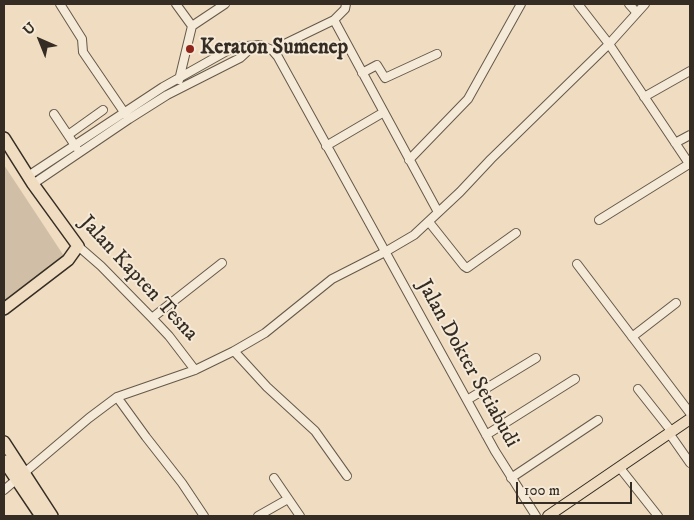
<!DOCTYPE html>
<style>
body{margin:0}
#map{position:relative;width:694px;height:520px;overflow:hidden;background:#f0ddc1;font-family:"IM FELL DW Pica",serif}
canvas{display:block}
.frame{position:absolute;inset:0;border:5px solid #352d23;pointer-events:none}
.north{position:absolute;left:15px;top:15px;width:50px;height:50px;-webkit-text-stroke:4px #f5e9d7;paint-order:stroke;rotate:316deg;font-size:14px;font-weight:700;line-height:20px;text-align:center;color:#352d23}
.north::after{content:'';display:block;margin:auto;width:18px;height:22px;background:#352d23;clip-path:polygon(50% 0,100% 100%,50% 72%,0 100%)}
.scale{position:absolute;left:516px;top:482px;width:116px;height:22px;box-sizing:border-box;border:2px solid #352d23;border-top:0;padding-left:6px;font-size:15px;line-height:18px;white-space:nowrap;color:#352d23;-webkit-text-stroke:4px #f5e9d7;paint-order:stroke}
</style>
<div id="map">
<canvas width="694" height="520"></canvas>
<div class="frame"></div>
<div class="north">U</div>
<div class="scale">100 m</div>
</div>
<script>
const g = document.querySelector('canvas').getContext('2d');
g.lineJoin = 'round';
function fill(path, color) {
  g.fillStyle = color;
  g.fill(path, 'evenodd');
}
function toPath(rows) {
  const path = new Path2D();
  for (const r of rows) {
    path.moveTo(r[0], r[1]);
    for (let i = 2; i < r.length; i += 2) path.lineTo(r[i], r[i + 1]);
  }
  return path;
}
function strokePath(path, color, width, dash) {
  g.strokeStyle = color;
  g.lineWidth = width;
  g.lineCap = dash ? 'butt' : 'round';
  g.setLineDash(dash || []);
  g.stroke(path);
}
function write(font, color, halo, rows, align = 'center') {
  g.font = font + ' "IM FELL DW Pica",serif';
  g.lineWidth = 4;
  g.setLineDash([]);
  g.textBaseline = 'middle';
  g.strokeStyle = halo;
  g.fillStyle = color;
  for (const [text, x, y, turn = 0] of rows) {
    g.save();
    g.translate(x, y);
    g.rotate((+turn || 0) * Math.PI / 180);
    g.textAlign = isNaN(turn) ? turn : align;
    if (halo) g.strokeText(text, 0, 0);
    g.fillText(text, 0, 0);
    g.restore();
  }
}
fill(toPath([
 [4,165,64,256,4,300]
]), '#d0bfa6');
const minor = toPath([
 [60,4,82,39,83,52,126,115],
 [176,4,192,26,179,80],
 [578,4,609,44,690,165],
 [629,4,637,13],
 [334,20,438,212],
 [192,26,225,4],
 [272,50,334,20,345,9,346,4],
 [362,73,377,65,385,78,437,54],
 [644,97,690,71],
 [54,114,76,147],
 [68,135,103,110],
 [675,143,690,135],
 [326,146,384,112],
 [409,160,468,99,521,4],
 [28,176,163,87,234,47,260,45,272,50,278,57,495,451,536,516],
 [33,184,129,119,167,95,240,58,253,46],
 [599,220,689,164],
 [429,222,464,266,467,268,516,233],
 [78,246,101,266,152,318,169,336,195,370],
 [577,264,690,413],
 [152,318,222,263],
 [632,337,676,303],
 [234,351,267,387,315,431,347,476],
 [638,389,672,432],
 [117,397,146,437,182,483,204,516],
 [467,400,536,358],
 [669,433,690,463],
 [486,435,575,379],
 [620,468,658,516],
 [274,478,300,516],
 [511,478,598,420],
 [4,490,89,418,117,397,195,370,234,351,265,333,332,279,385,252,414,235,460,192,491,159,609,44,645,4],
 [258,516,288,499]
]);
const major = toPath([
 [548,516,690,419]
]);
const highway = toPath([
 [4,138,33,184,78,246,68,260,4,309],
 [4,442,52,516],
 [4,461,41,516]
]);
strokePath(minor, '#64594a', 10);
strokePath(major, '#352d23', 12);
strokePath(highway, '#352d23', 14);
strokePath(minor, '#f5e9d7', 8);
strokePath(major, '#f0ddc1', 10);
strokePath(highway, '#f0ddc1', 11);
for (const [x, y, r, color] of [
 [190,49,5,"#8f2418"]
]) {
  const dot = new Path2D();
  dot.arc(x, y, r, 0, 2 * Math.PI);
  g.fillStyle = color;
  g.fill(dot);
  strokePath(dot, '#f5e9d7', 2);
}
write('bold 21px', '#352d23', '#f5e9d7', [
 ["Keraton Sumenep",200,49]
], 'left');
write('21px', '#352d23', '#f5e9d7', [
 ["Jalan Kapten Tesna",138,279,47],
 ["Jalan Dokter Setiabudi",467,364,61]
]);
</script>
